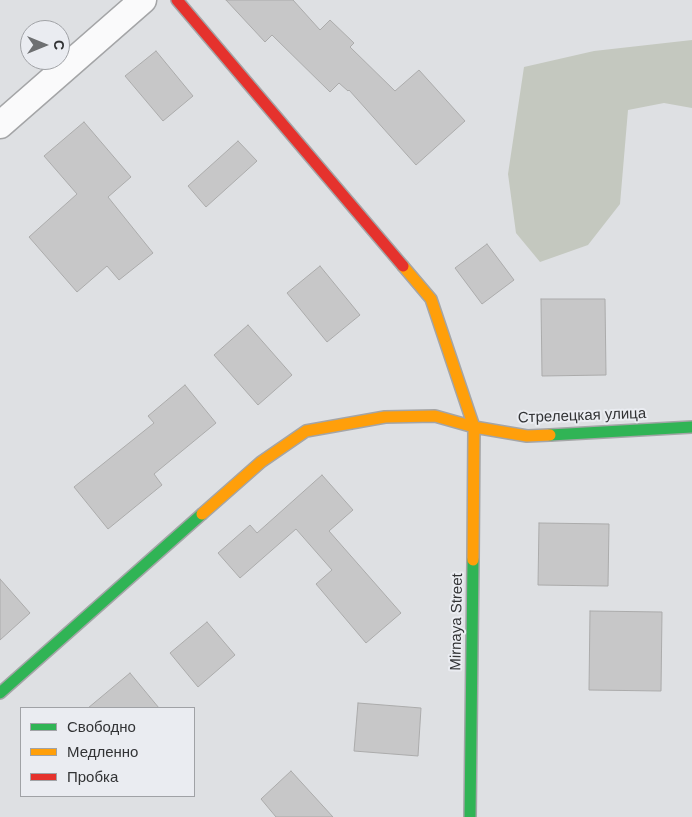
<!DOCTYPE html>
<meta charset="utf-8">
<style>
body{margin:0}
#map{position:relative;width:692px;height:817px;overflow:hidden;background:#dee0e3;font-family:Helvetica,sans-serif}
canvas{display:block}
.legend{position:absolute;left:20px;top:707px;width:175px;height:90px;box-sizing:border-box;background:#eaecf1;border:1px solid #a0a2a6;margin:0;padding:6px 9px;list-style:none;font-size:15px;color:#323335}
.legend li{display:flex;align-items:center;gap:10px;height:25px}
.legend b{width:25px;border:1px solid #a0a2a6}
.north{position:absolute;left:20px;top:20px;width:50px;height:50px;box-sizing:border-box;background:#eaecf1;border:1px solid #a0a2a6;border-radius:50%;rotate:90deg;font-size:14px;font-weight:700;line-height:20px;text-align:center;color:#323335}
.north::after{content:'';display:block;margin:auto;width:18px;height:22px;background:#6e7072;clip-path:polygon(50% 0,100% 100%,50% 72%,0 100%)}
</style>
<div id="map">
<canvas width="692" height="817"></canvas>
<ul class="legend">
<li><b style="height:6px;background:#30b455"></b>Свободно</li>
<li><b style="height:6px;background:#ff9f0a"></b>Медленно</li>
<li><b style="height:6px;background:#e5322d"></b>Пробка</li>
</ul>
<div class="north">С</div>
</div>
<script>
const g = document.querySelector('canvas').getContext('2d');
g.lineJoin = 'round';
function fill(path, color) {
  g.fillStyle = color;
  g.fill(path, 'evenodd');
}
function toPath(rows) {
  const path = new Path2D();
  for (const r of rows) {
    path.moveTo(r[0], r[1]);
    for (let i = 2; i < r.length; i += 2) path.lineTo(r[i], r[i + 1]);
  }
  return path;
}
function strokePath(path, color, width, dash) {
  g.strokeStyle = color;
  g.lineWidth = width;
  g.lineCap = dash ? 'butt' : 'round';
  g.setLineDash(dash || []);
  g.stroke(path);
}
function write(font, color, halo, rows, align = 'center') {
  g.font = font + ' Helvetica,sans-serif';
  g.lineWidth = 4;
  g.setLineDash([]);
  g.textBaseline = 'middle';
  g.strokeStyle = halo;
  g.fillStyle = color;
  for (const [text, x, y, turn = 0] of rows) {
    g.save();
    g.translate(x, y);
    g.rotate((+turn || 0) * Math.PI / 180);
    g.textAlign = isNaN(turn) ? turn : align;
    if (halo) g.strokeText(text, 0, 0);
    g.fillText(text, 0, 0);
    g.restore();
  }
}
fill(toPath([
 [692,40,692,108,664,103,628,110,620,204,588,245,540,262,516,233,508,174,524,67,594,51]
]), '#c4c8bf');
const building = toPath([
 [226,0,293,0,320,30,330,20,354,43,350,47,395,91,419,70,465,121,416,165,349,90,348,91,339,83,330,92,272,35,265,42,226,0],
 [156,51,193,96,163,121,125,76,156,51],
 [84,122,131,177,108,197,153,253,119,280,107,266,77,292,29,237,77,194,44,156,84,122],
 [238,141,257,161,206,207,188,186,238,141],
 [487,244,514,280,482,304,455,268,487,244],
 [320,266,360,315,327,342,287,293,320,266],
 [541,299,605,299,606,375,542,376,541,299],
 [248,325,292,375,258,405,214,355,248,325],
 [185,385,216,423,154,474,162,485,108,529,74,487,154,423,148,416,185,385],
 [322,475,353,510,329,531,401,613,366,643,316,584,332,570,296,529,240,578,218,553,250,525,257,533,322,475],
 [539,523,609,524,608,586,538,585,539,523],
 [0,579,30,613,0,640,0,579],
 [590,611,662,612,661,691,589,690,590,611],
 [207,622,235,655,198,687,170,653,207,622],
 [130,673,159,708,88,708,130,673],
 [358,703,421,708,418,756,354,751,358,703],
 [291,771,333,817,276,817,261,799,291,771]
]);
fill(building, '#c7c7c8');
strokePath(building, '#ababab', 1);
const street = toPath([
 [0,125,143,0]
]);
const fast = toPath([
 [550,435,692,427],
 [0,693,202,514],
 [470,817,473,560]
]);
const slow = toPath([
 [403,266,431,299,474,427,473,560],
 [202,514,261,462,306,431,385,417,435,416,474,427,527,436,550,435]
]);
const jam = toPath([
 [177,0,403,266]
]);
strokePath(street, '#a4a5a7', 29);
strokePath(fast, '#a4a5a7', 14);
strokePath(slow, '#a4a5a7', 14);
strokePath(jam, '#a4a5a7', 14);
strokePath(street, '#fafafb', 26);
strokePath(fast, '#30b455', 11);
strokePath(slow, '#ff9f0a', 11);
strokePath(jam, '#e5322d', 11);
write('15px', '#323335', '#eaecf1', [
 ["Стрелецкая улица",582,416,-2],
 ["Mirnaya Street",457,622,-89]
]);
</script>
